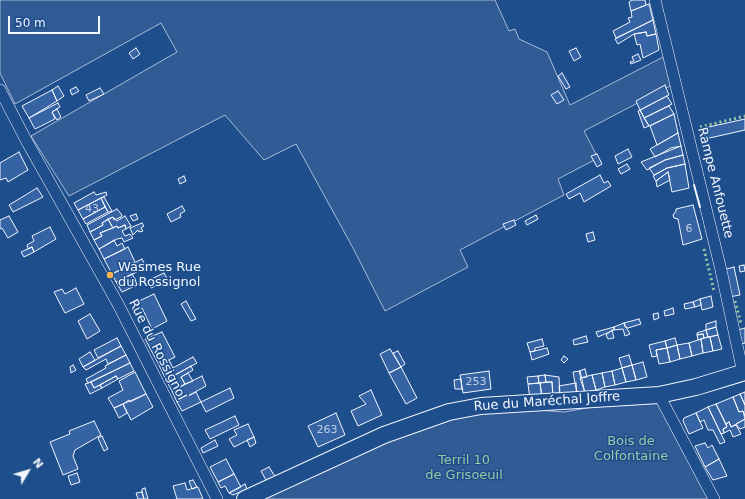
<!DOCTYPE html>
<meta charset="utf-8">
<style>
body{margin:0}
#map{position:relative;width:745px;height:499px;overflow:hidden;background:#1f4e8c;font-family:"DejaVu Sans",sans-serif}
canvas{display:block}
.north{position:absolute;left:8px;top:451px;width:40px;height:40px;-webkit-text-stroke:3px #1f4e8c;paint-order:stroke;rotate:52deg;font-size:11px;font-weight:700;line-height:16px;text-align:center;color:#f2f6ff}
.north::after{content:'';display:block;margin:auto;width:14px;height:18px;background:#f2f6ff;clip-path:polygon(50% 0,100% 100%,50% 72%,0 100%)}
.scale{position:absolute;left:8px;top:16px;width:92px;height:18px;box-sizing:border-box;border:2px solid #f2f6ff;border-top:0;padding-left:5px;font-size:12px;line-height:14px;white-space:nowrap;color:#f2f6ff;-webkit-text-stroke:3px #1f4e8c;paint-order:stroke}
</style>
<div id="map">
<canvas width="745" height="499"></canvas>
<div class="north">N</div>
<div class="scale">50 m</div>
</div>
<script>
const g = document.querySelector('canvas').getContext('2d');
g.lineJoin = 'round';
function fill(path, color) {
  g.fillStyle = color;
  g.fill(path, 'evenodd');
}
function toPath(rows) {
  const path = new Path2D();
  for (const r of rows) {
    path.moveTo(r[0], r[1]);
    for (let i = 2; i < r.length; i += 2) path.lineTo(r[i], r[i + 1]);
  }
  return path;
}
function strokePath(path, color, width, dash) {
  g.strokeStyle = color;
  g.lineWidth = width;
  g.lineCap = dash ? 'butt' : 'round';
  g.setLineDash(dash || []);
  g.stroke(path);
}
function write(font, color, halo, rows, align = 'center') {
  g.font = font + ' "DejaVu Sans",sans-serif';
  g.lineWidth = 3;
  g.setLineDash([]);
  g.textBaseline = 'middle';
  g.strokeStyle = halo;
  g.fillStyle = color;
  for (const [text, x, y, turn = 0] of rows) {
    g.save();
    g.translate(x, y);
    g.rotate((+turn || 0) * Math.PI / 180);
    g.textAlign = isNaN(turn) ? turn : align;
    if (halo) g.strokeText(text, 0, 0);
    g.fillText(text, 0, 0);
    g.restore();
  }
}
const green = toPath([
 [0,0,495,0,509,31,515,29,519,39,547,52,570,105,669,54,676,83,584,131,598,158,558,179,564,195,460,250,468,267,385,311,353,248,296,144,264,160,225,115,69,196,31,136,177,52,161,23,15,104,0,73,0,0],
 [659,395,714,499,260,499,299,473,481,406,564,412,659,395]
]);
fill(green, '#305b95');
strokePath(green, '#a8bbd7', 1);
const building = toPath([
 [632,0,645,0,646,5,631,11,629,2,632,0],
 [649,4,653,20,616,38,613,31,630,22,628,18,632,17,631,11,649,4],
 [653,20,656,34,647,36,646,32,634,34,618,44,615,39,653,20],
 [646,32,647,36,656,34,659,50,643,58,640,44,637,45,634,34,646,32],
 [136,48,140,54,133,59,129,53,136,48],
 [576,48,581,57,574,61,569,51,576,48],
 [638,54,641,60,631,64,630,62,634,61,632,57,638,54],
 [562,73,570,87,566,89,558,76,562,73],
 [665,85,669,95,640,110,636,101,665,85],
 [58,86,64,96,57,101,52,90,58,86],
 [76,87,79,91,72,95,70,90,76,87],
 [100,88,104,94,89,101,86,95,100,88],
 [52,90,57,101,29,118,22,106,52,90],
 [558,91,564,100,557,104,551,95,558,91],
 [667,96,672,104,644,118,640,110,667,96],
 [58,103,60,107,52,112,55,119,35,129,29,118,58,103],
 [669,106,674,114,649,126,644,118,669,106],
 [57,109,61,117,57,120,52,112,57,109],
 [640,110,649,126,644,128,638,111,640,110],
 [674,114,678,133,657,145,650,126,674,114],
 [745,119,745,130,705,139,704,128,745,119],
 [678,133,681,146,671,148,655,157,650,149,678,133],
 [681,146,683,155,665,160,647,170,641,162,681,146],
 [628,149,632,157,618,164,615,156,628,149],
 [19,152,28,170,8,182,6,178,0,180,0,163,19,152],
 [597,154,602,164,597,167,591,156,597,154],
 [683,155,685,164,667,168,654,175,649,168,665,160,683,155],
 [627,164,630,169,621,174,618,169,627,164],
 [685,164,689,188,672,192,668,172,656,181,653,176,667,168,685,164],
 [668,172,670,180,657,187,656,181,668,172],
 [600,175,604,183,608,181,611,186,584,202,580,193,569,199,566,194,600,175],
 [184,176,186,181,180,184,178,179,184,176],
 [37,188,43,197,13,212,9,205,37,188],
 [94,192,96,195,106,192,107,195,78,210,74,203,94,192],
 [104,197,112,211,111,212,108,212,101,198,104,197],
 [101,198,105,207,83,219,78,210,101,198],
 [693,205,702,239,683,245,678,219,674,218,673,215,676,211,676,209,693,205],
 [182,206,185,211,180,214,181,217,171,222,167,214,182,206],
 [105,207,108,212,86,224,83,219,105,207],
 [117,209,122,215,121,217,114,220,113,217,102,223,103,225,90,232,87,225,117,209],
 [136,214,138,219,133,221,130,216,136,214],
 [536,215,538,219,527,225,525,221,536,215],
 [9,216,18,232,8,238,2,228,0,229,0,220,9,216],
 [125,216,131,226,126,229,125,225,118,228,117,226,113,228,108,219,113,217,117,221,125,216],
 [108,219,113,228,100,233,102,236,94,240,90,232,103,225,102,223,108,219],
 [514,220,516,225,506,230,503,224,514,220],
 [142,223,144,226,141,228,143,231,139,232,138,230,133,235,130,228,142,223],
 [125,225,126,229,122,231,125,236,130,234,133,238,124,242,122,238,117,239,99,249,94,240,102,236,100,233,117,226,118,228,125,225],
 [50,227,56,239,34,252,32,247,28,249,27,245,34,241,32,236,50,227],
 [593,232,595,240,588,242,586,234,593,232],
 [114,240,117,246,122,243,125,249,104,259,99,249,114,240],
 [32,247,34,252,24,257,21,252,32,247],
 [128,247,135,262,112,274,104,259,128,247],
 [142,259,144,263,134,268,137,272,116,282,112,274,142,259],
 [744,265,745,271,740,272,739,266,744,265],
 [734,267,740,295,729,297,723,270,734,267],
 [164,273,168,280,151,288,147,281,164,273],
 [132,274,135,279,119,287,116,282,132,274],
 [135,279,137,285,122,292,119,287,135,279],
 [76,288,84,304,65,313,54,292,62,289,65,294,76,288],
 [154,294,167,321,152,329,142,308,140,309,137,302,154,294],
 [711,296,713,307,702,310,700,299,711,296],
 [700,299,701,305,695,307,693,302,700,299],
 [186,301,196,319,191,321,181,304,186,301],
 [693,302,695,307,685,309,684,304,693,302],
 [673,308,674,314,665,316,664,311,673,308],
 [658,313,659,318,654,320,653,314,658,313],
 [90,314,100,331,87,339,78,321,90,314],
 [639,319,641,324,628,328,625,327,624,323,639,319],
 [716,321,716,327,706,330,706,324,716,321],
 [624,323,630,334,625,336,623,329,614,330,614,327,624,323],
 [614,327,614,330,598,337,596,332,614,327],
 [716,327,718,335,708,337,706,330,716,327],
 [745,328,745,343,742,344,738,330,745,328],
 [612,330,614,338,608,339,606,335,612,330],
 [706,330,708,337,704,338,703,334,697,335,697,333,706,330],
 [162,332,175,357,159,365,145,339,162,332],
 [703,334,704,338,698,340,697,335,703,334],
 [718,335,722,349,713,351,710,337,718,335],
 [586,336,588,342,574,345,573,340,586,336],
 [708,337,710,337,713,351,703,353,701,339,708,337],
 [117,338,121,346,98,358,94,350,117,338],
 [675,338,677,345,667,348,665,341,675,338],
 [542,339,544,346,535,348,535,351,530,352,527,343,542,339],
 [701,339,703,353,692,356,689,343,701,339],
 [665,341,667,348,656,350,657,356,652,357,649,345,665,341],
 [689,343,692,356,680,359,677,345,689,343],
 [677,345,680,359,670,362,667,348,677,345],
 [121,346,126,355,108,364,106,359,86,370,83,367,121,346],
 [547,348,549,354,532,360,530,352,547,348],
 [667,348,670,362,659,364,656,350,667,348],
 [390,349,401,367,389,373,380,354,390,349],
 [398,351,405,364,401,367,393,353,398,351],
 [90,352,95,360,83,367,79,359,90,352],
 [126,355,130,363,88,383,86,379,106,368,105,366,126,355],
 [629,355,632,365,622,368,619,358,629,355],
 [564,356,568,359,564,363,561,360,564,356],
 [193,357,197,363,166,380,159,365,169,360,173,368,193,357],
 [643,362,647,377,636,380,632,365,643,362],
 [130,363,134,371,118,379,116,376,94,388,91,382,130,363],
 [73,365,76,370,71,373,70,367,73,365],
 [632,365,636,380,626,382,622,368,632,365],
 [191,366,193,370,181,377,185,384,172,391,166,380,191,366],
 [401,367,417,398,406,404,389,373,401,367],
 [622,368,626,382,615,385,612,371,622,368],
 [585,369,587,377,581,378,579,371,585,369],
 [489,371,491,389,463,393,460,375,489,371],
 [580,371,585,393,577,394,573,372,580,371],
 [612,371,615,385,605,387,602,373,612,371],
 [135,372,146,394,114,408,108,398,123,390,119,381,135,372],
 [188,373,193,381,185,384,181,377,188,373],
 [602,373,605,387,596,390,592,375,602,373],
 [545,375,559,377,560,396,553,397,552,382,546,382,545,375],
 [545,375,546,382,539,383,538,376,545,375],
 [592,375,596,390,585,393,580,378,592,375],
 [116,376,118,379,102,388,100,385,116,376],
 [202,376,206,386,177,402,172,391,202,376],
 [538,376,539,383,528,384,527,377,538,376],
 [461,379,462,389,455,389,454,380,461,379],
 [91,382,94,388,100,385,102,388,90,394,85,384,91,382],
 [552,382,553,397,542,398,540,383,552,382],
 [540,383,542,398,530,399,528,384,540,383],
 [576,383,577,394,560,396,559,386,576,383],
 [230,388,234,398,206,412,201,402,230,388],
 [371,390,382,415,358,426,351,411,366,404,359,396,371,390],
 [196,392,201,402,182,411,177,402,196,392],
 [745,392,745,405,740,394,745,392],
 [146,394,153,407,131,420,123,404,129,400,130,402,146,394],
 [740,394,745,405,745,416,743,411,739,412,733,397,740,394],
 [733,397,739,412,743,411,745,419,731,427,729,422,726,424,716,404,733,397],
 [123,404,127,413,119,418,114,408,123,404],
 [716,404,727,427,723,429,724,433,721,434,708,407,716,404],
 [708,407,725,442,720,444,713,430,708,430,704,420,700,422,696,413,708,407],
 [336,413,345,435,318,447,308,426,336,413],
 [696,413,703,428,689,434,683,421,684,418,696,413],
 [235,416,239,425,210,439,205,430,235,416],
 [745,419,745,427,740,429,736,424,745,419],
 [94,421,101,435,75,450,73,456,78,469,63,475,50,442,70,434,69,431,94,421],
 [729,422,731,427,736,425,741,434,733,437,730,430,724,433,723,429,727,427,726,424,729,422],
 [248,424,254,437,234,447,229,439,237,435,234,430,248,424],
 [102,436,108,449,104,451,98,438,102,436],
 [254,437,256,443,250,447,247,440,254,437],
 [215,440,218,446,203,453,201,448,215,440],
 [705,443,708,448,712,445,719,459,705,467,695,446,705,443],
 [226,459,234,474,218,482,210,467,226,459],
 [719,459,727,476,713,480,705,467,719,459],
 [269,467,276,478,267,482,261,471,269,467],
 [77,473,80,482,71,485,68,476,77,473],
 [234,474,241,487,229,493,225,486,221,488,218,482,234,474],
 [193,480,197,487,192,489,189,481,193,480],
 [185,483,187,490,198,487,203,499,177,499,173,486,185,483],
 [245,484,247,489,233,495,229,493,245,484],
 [145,488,148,499,144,499,142,492,142,489,145,488],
 [142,492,144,499,138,499,136,493,142,492]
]);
fill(building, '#3563a3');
strokePath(building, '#f2f6ff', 1);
const street = toPath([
 [655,0,721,270,743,373],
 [0,90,26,140,118,304,217,499],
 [659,395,714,499]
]);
const secondary = toPath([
 [245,499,384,435,449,412,481,406,659,395,696,387,745,372]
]);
strokePath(street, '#f2f6ff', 12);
strokePath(secondary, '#f2f6ff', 18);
strokePath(street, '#1f4e8c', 11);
strokePath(secondary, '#1f4e8c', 16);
strokePath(toPath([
 [700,127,745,116],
 [704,249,714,291],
 [735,301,741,324]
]), '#97c8a6', 3, [2, 3]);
strokePath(toPath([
 [694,185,700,207]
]), '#f2f6ff', 2);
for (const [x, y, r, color] of [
 [110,275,4,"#ffb74d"]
]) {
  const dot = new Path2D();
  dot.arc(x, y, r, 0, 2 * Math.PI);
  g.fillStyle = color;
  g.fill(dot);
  strokePath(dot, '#1f4e8c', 1.5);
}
write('11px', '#c3d1e8', null, [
 ["43",92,209],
 ["6",689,229],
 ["253",476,382],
 ["263",327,430]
]);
write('13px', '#f2f6ff', '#1f4e8c', [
 ["Rampe Anfouette",715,183,76],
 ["Rue du Rossignol",157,350,63],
 ["Rue du Maréchal Joffre",547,402,-4]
]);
write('13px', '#f2f6ff', '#1f4e8c', [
 ["Wasmes Rue",118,268],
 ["du Rossignol",118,283]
], 'left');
write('13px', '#97c8a6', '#1f4e8c', [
 ["Bois de",631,442],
 ["Colfontaine",631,457],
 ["Terril 10",464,461],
 ["de Grisoeuil",464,476]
]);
</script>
